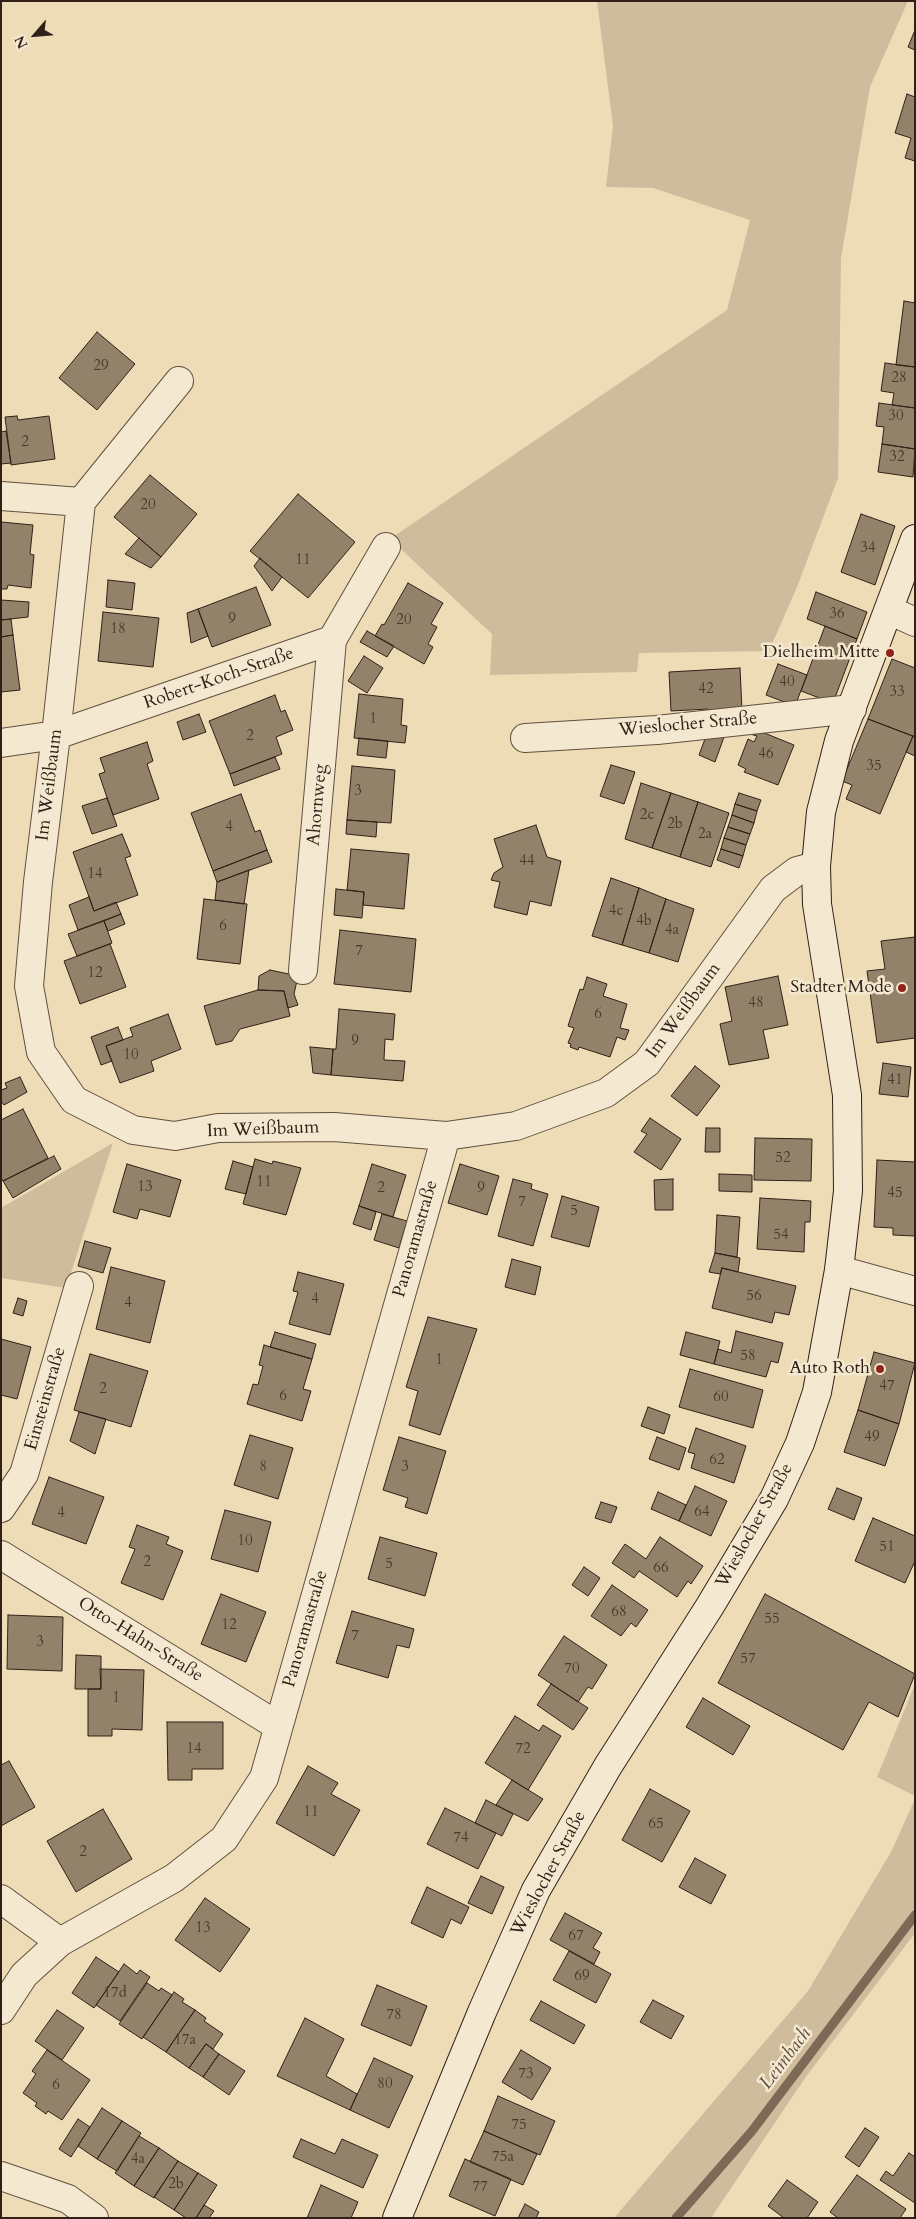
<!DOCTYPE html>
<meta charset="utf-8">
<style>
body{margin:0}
#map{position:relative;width:916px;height:2219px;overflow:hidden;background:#eedcb7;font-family:Cardo,serif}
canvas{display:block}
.frame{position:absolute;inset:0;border:2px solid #312017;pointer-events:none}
.north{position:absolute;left:10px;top:10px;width:50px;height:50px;-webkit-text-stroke:4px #f4e8d0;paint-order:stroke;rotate:243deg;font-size:14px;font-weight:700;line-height:20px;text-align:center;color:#312017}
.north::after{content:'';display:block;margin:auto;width:18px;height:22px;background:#312017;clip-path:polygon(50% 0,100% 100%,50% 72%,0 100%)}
</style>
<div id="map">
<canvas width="916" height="2219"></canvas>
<div class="frame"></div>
<div class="north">N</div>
</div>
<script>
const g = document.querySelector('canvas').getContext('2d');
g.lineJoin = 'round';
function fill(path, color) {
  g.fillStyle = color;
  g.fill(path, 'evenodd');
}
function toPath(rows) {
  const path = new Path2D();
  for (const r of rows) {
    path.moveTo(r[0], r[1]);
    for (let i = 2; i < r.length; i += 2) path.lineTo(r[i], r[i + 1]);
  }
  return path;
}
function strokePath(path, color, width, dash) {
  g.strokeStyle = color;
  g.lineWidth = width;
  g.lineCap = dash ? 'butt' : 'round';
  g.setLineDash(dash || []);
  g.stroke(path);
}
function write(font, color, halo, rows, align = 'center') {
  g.font = font + ' Cardo,serif';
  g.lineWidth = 5;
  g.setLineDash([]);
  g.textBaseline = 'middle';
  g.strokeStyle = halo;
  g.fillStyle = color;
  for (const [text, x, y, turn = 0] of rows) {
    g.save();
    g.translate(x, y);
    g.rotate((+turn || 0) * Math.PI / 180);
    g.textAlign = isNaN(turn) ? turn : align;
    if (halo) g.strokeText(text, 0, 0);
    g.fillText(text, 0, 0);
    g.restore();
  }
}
fill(toPath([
 [597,1,908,1,870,87,841,258,838,478,797,587,769,651,639,653,637,672,490,675,492,634,390,539,727,310,750,220,653,188,606,187,613,126],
 [113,1143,66,1288,1,1278,1,1208],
 [915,1684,915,1796,877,1777],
 [915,1799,915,1933,805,2078,711,2218,614,2218,808,1991,891,1852]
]), '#cebc9c');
strokePath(toPath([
 [676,2218,752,2131,915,1915]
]), '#7c6a57', 9);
const building = toPath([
 [915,30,915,50,908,47,915,30],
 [907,94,915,97,915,161,905,158,911,138,895,133,907,94],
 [904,301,915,303,915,367,896,365,904,301],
 [97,332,135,364,97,410,59,378,97,332],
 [885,363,915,367,915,408,892,405,894,393,881,391,885,363],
 [879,403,915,408,915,449,882,444,884,427,876,426,879,403],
 [17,416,18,420,49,416,55,459,11,465,5,417,17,416],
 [6,431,11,463,1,464,1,432,6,431],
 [882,444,915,449,913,477,878,472,882,444],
 [150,475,197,514,161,557,114,517,150,475],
 [298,494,355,542,308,598,250,551,298,494],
 [861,514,895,526,875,585,841,572,861,514],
 [1,522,33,525,30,554,34,555,31,588,8,585,7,589,1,589,1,522],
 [139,538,161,557,151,568,125,554,139,538],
 [260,558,282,577,272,591,254,566,260,558],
 [108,580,135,583,132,610,106,607,108,580],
 [408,583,443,603,431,624,437,627,428,644,433,647,424,664,375,636,382,624,384,625,408,583],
 [256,587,271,625,212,647,198,609,256,587],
 [816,592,867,612,857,639,807,619,816,592],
 [1,600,29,602,28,617,1,620,1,600],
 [198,609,208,636,191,643,187,613,198,609],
 [103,612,159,618,153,667,98,661,103,612],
 [11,619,13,635,1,637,1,620,11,619],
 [825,626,857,639,833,703,801,691,825,626],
 [367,631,394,646,387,657,360,642,367,631],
 [13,635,20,690,1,692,1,637,13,635],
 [364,656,383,668,367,693,348,681,364,656],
 [892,659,915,668,915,737,868,719,892,659],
 [778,664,807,675,795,706,766,695,778,664],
 [740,668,742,710,708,712,708,709,671,711,669,672,740,668],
 [359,694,403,699,401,725,407,726,405,743,354,738,359,694],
 [275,695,281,712,285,710,293,730,276,737,282,754,230,774,209,721,275,695],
 [199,714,206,732,183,740,177,722,199,714],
 [868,719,913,736,880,814,846,799,852,785,842,781,868,719],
 [752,728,794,745,778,785,744,772,746,769,738,765,748,739,754,742,757,736,750,734,752,728],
 [708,731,724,737,715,762,699,755,708,731],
 [913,736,915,737,915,756,906,752,913,736],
 [359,738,388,741,386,758,357,755,359,738],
 [147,742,153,761,147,764,159,799,113,815,99,774,105,772,100,758,147,742],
 [275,757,280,769,234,786,230,774,275,757],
 [611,765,635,772,624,804,600,796,611,765],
 [352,766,395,770,391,823,347,820,352,766],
 [641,783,671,793,652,848,625,839,641,783],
 [671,793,698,802,680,857,652,848,671,793],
 [739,793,761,800,757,811,735,804,739,793],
 [241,794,255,832,260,830,267,850,213,871,191,813,241,794],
 [107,798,117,826,92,834,82,806,107,798],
 [698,802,729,813,711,867,680,857,698,802],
 [735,804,757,811,754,823,732,815,735,804],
 [732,815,754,823,750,834,728,827,732,815],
 [347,820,377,822,376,837,346,834,347,820],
 [536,825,547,857,561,861,551,906,530,901,527,915,494,907,500,882,491,880,494,873,503,867,494,839,536,825],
 [728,827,750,834,746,845,724,838,728,827],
 [122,834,131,856,125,858,138,895,94,911,73,852,122,834],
 [724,838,746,845,743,856,721,849,724,838],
 [351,849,409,854,404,909,363,905,364,892,347,890,351,849],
 [721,849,743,856,739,868,717,860,721,849],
 [267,850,272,862,217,882,213,871,267,850],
 [249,870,244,904,215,900,217,882,249,870],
 [611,878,639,888,622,945,592,936,611,878],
 [639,888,666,899,649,953,622,945,639,888],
 [336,889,364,892,362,918,334,915,336,889],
 [89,897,94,911,116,902,121,914,78,930,69,905,89,897],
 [204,899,247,904,240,964,197,959,204,899],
 [666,899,694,909,678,962,649,953,666,899],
 [121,914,125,924,108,931,104,921,121,914],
 [104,921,112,943,77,956,68,934,104,921],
 [340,930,416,939,411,992,334,984,340,930],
 [915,937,915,1038,877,1043,867,971,885,969,881,941,915,937],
 [110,944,126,987,80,1004,64,961,110,944],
 [270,970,298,976,294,994,298,1005,288,1008,284,991,258,990,259,976,270,970],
 [778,976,788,1025,763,1030,769,1058,729,1065,720,1024,732,1021,725,987,778,976],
 [587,977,607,984,603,996,627,1004,620,1028,629,1030,625,1040,617,1037,610,1057,579,1047,578,1050,570,1047,571,1044,568,1043,574,1028,568,1026,580,989,583,990,587,977],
 [258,990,284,991,290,1016,240,1029,232,1041,216,1045,204,1006,258,990],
 [339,1009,395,1014,393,1040,385,1039,384,1060,405,1061,403,1081,331,1075,333,1049,336,1049,339,1009],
 [168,1014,181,1049,151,1061,154,1071,120,1083,106,1046,133,1036,130,1028,168,1014],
 [118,1027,123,1040,106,1046,112,1061,101,1065,91,1037,118,1027],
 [310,1047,333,1049,331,1075,313,1073,310,1047],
 [883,1063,911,1067,908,1097,879,1094,883,1063],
 [695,1066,720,1086,697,1116,671,1096,695,1066],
 [20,1077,27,1092,4,1105,1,1101,1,1090,7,1088,5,1083,20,1077],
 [23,1109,48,1158,3,1181,1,1178,1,1120,23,1109],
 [650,1118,681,1139,661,1170,634,1152,647,1134,641,1131,650,1118],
 [706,1128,720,1128,720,1152,705,1152,706,1128],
 [755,1138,812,1139,811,1181,754,1180,755,1138],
 [54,1156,61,1169,13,1198,3,1181,54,1156],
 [255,1159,272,1164,273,1161,301,1168,286,1215,243,1204,255,1159],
 [877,1160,915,1162,915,1236,893,1235,893,1228,874,1227,877,1160],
 [233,1161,253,1167,246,1194,225,1189,233,1161],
 [127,1164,181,1180,170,1217,140,1209,137,1219,113,1212,127,1164],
 [372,1164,406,1175,393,1217,359,1206,372,1164],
 [460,1164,499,1176,487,1215,448,1203,460,1164],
 [719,1174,752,1175,752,1192,719,1191,719,1174],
 [513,1179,532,1184,531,1189,548,1194,533,1246,498,1236,513,1179],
 [673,1179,673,1210,655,1210,654,1180,673,1179],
 [562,1196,599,1207,589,1247,551,1237,562,1196],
 [760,1198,811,1201,810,1222,805,1222,804,1252,757,1249,760,1198],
 [359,1206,376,1212,371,1230,353,1224,359,1206],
 [382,1214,407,1221,399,1248,374,1240,382,1214],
 [717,1215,740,1217,737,1257,715,1253,717,1215],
 [85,1241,111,1248,103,1273,78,1266,85,1241],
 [715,1253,740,1258,738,1272,722,1268,720,1274,709,1272,715,1253],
 [512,1259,541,1267,535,1295,505,1287,512,1259],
 [111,1267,165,1281,150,1343,96,1329,111,1267],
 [722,1268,796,1286,789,1315,775,1312,772,1323,712,1308,722,1268],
 [298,1272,344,1284,330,1335,289,1324,298,1292,293,1291,298,1272],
 [18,1298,27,1301,23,1316,13,1313,18,1298],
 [428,1317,477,1329,440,1435,409,1425,418,1391,406,1387,428,1317],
 [736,1331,783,1343,778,1363,771,1361,766,1377,714,1364,718,1349,731,1353,736,1331],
 [275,1332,316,1344,312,1359,270,1347,275,1332],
 [686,1332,720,1341,714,1364,680,1355,686,1332],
 [1,1339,31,1347,17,1399,1,1395,1,1339],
 [264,1345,312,1359,303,1389,311,1391,302,1421,247,1404,253,1384,258,1385,263,1366,259,1365,264,1345],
 [874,1352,915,1363,899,1424,858,1410,874,1352],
 [90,1354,148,1371,131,1427,74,1410,90,1354],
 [690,1369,763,1390,753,1428,679,1407,690,1369],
 [648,1407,670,1415,664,1434,641,1426,648,1407],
 [858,1410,899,1424,885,1466,844,1452,858,1410],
 [79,1412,106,1419,95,1454,70,1441,79,1412],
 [696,1428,746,1446,734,1483,691,1468,695,1454,688,1452,696,1428],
 [250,1435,293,1448,278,1499,234,1485,250,1435],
 [399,1437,446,1451,427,1514,405,1507,408,1498,383,1490,399,1437],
 [657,1437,686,1448,679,1470,649,1459,657,1437],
 [49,1477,104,1497,86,1544,32,1524,49,1477],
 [695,1486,727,1501,711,1536,679,1521,695,1486],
 [837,1488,862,1498,854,1520,828,1509,837,1488],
 [658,1492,686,1505,679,1521,651,1509,658,1492],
 [601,1502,617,1507,611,1523,595,1518,601,1502],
 [225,1510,271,1522,258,1572,211,1559,225,1510],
 [873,1518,915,1536,915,1561,905,1583,855,1561,873,1518],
 [137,1525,169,1537,166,1544,183,1551,163,1600,121,1583,135,1549,129,1547,137,1525],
 [380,1537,437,1553,425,1596,368,1579,380,1537],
 [660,1537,703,1566,691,1584,688,1581,677,1597,639,1571,634,1578,612,1563,625,1544,646,1559,660,1537],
 [584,1567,600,1578,588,1596,572,1585,584,1567],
 [612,1585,648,1610,636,1627,631,1623,621,1636,591,1616,612,1585],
 [221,1594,266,1612,246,1662,201,1644,221,1594],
 [765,1594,915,1674,898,1717,869,1702,843,1750,718,1683,765,1594],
 [352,1611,414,1629,409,1648,397,1645,388,1678,336,1663,352,1611],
 [8,1615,63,1617,62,1671,7,1669,8,1615],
 [564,1636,607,1665,592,1689,588,1687,578,1702,538,1675,564,1636],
 [76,1655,101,1656,101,1689,75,1689,76,1655],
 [100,1669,144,1670,142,1730,112,1729,112,1736,88,1736,88,1689,101,1689,100,1669],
 [551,1684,588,1708,573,1730,537,1705,551,1684],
 [703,1698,750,1726,733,1755,686,1727,703,1698],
 [515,1716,539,1731,543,1725,561,1736,528,1790,485,1763,515,1716],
 [167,1722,223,1722,223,1769,192,1769,192,1780,168,1780,167,1722],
 [9,1761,35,1807,1,1826,1,1765,9,1761],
 [308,1766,338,1783,331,1794,360,1810,334,1856,276,1823,308,1766],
 [512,1780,543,1799,528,1821,496,1805,512,1780],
 [650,1789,690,1811,662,1862,622,1840,650,1789],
 [486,1800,513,1814,502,1836,475,1823,486,1800],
 [445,1808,496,1833,478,1869,427,1844,445,1808],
 [103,1809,132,1859,76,1892,47,1841,103,1809],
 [695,1858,726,1875,711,1904,679,1887,695,1858],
 [481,1876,504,1887,492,1914,468,1903,481,1876],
 [427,1887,469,1907,461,1924,451,1919,443,1938,411,1923,427,1887],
 [205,1898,250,1929,220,1972,175,1940,205,1898],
 [565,1913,602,1933,593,1948,600,1952,594,1964,550,1940,565,1913],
 [569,1951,611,1974,596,2003,553,1980,569,1951],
 [96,1957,119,1972,94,2008,72,1993,96,1957],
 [124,1964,137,1974,140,1970,150,1977,120,2021,96,2005,124,1964],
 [147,1983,159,1991,161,1988,172,1995,142,2039,119,2024,147,1983],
 [377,1985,427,2006,411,2046,361,2025,377,1985],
 [174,1992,184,1999,182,2002,195,2010,166,2052,143,2037,174,1992],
 [653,2000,684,2016,671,2039,640,2022,653,2000],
 [541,2001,585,2025,574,2044,530,2020,541,2001],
 [57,2010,84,2028,62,2060,35,2041,57,2010],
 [195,2010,206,2018,204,2021,223,2034,213,2049,206,2044,189,2068,166,2052,195,2010],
 [305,2018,344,2039,326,2076,357,2094,350,2110,277,2076,305,2018],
 [206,2044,219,2054,203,2077,189,2068,206,2044],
 [47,2050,90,2080,62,2120,48,2111,46,2114,35,2106,37,2103,23,2093,36,2074,32,2071,47,2050],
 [521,2050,551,2068,532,2100,502,2082,521,2050],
 [219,2054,245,2071,229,2095,203,2077,219,2054],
 [374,2058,413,2076,389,2128,350,2110,374,2058],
 [498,2096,555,2121,540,2155,484,2131,498,2096],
 [102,2108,122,2121,97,2159,78,2146,102,2108],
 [78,2119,90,2127,71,2157,59,2149,78,2119],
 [122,2121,141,2133,117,2171,97,2159,122,2121],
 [865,2128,879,2137,859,2167,845,2157,865,2128],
 [484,2131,537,2154,523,2185,470,2162,484,2131],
 [139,2136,159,2148,134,2186,115,2173,139,2136],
 [301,2139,335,2154,342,2139,378,2155,363,2188,293,2157,301,2139],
 [159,2148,178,2161,154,2198,134,2186,159,2148],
 [909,2153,915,2157,915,2203,880,2180,886,2171,893,2176,909,2153],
 [465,2159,511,2179,495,2216,449,2196,465,2159],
 [178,2161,198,2173,174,2210,154,2197,178,2161],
 [198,2173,217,2185,196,2218,186,2218,174,2210,198,2173],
 [857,2175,906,2209,900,2218,838,2218,830,2212,857,2175],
 [787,2180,818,2202,807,2218,784,2218,768,2206,787,2180],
 [321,2185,358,2202,351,2218,307,2218,321,2185],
 [525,2204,539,2212,536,2218,518,2218,525,2204],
 [204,2205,214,2211,209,2218,196,2218,204,2205]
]);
fill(building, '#93826a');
strokePath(building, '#312017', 1);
const street = toPath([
 [179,381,81,502,56,735,38,882,29,986,41,1052,74,1100,133,1130,175,1136,218,1128,334,1127,446,1136,516,1126,606,1093,647,1063,773,889,797,871,816,866],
 [1,496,81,502],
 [889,610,915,622],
 [525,738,657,730,852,709],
 [1,743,56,735,332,640,386,547],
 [303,970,332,640],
 [839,1270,915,1291],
 [1,1508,24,1474,79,1286],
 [1,1555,278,1726],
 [1,1899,60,1942],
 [1,2010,24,1975,60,1942,174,1878,224,1839,264,1778,446,1136],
 [1,2176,68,2199,94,2218]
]);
const secondary = toPath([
 [397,2218,482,2012,536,1890,608,1766,710,1606,774,1499,800,1443,817,1392,839,1270,848,1191,847,1095,817,904,816,866,821,812,839,741,915,539]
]);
strokePath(street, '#604f3f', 30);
strokePath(secondary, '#312017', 30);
strokePath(street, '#f4e8d0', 28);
strokePath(secondary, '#f4e8d0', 28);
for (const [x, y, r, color] of [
 [890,653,5,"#8f2418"],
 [902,988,5,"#8f2418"],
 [880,1369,5,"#8f2418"]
]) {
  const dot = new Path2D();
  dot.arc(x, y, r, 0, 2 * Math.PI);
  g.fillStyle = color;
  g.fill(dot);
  strokePath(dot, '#f4e8d0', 2);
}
write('15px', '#4a382c', null, [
 ["29",101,367],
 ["28",899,379],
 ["30",896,417],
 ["2",25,443],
 ["32",897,458],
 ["20",148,506],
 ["34",868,549],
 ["11",303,561],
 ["36",837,615],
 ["9",232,620],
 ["20",404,621],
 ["18",118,630],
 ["40",787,683],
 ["42",706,690],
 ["33",897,693],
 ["1",373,720],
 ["2",250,737],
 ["46",766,755],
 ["35",874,767],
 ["3",358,792],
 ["2c",647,816],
 ["2b",675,825],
 ["4",229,828],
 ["2a",705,835],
 ["44",527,862],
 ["14",95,875],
 ["4c",616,912],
 ["4b",644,922],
 ["6",223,927],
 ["4a",672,931],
 ["7",359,952],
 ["12",95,974],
 ["48",756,1004],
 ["6",598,1015],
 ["9",355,1042],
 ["10",131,1056],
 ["41",895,1081],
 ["52",783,1159],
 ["11",264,1183],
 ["13",145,1188],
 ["2",381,1189],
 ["9",481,1189],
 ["45",895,1194],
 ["7",522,1203],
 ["5",574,1212],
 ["54",781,1236],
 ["56",754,1297],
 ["4",315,1300],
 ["4",128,1304],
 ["58",748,1357],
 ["1",439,1361],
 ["47",887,1387],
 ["2",103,1390],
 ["6",283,1397],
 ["60",721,1398],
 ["49",872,1438],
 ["62",717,1461],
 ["8",263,1468],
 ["3",405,1468],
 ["64",702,1513],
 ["4",61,1514],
 ["10",245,1542],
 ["51",887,1548],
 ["2",147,1563],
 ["5",389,1565],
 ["66",661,1569],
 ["68",619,1613],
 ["55",772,1620],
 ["12",229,1626],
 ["7",355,1637],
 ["3",40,1643],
 ["57",748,1660],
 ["70",572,1670],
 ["1",116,1699],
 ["14",194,1750],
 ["72",523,1750],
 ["11",311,1813],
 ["65",656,1825],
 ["74",461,1839],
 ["2",83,1853],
 ["13",203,1929],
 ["67",576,1937],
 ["69",582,1977],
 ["17d",115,1994],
 ["78",394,2016],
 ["17a",185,2041],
 ["73",526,2075],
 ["80",385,2085],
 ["6",56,2086],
 ["75",519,2126],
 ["75a",503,2158],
 ["4a",138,2160],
 ["2b",176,2185],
 ["77",480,2188]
]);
write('18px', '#312017', '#f4e8d0', [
 ["Dielheim Mitte",880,653],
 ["Stadter Mode",892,988],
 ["Auto Roth",870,1369]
], 'right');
write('18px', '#312017', '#f4e8d0', [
 ["Robert-Koch-Straße",219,679,-19],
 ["Wieslocher Straße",688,725,-5],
 ["Im Weißbaum",50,785,-83],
 ["Ahornweg",318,805,-85],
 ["Im Weißbaum",684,1011,-54],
 ["Im Weißbaum",263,1130,-2],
 ["Panoramastraße",416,1239,-74],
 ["Einsteinstraße",46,1399,-74],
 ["Wieslocher Straße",755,1526,-61],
 ["Panoramastraße",306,1629,-74],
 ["Otto-Hahn-Straße",140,1640,32],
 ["Wieslocher Straße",549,1874,-62]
]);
write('italic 19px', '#5d4b3c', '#f4e8d0', [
 ["Leimbach",786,2059,-53]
]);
</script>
